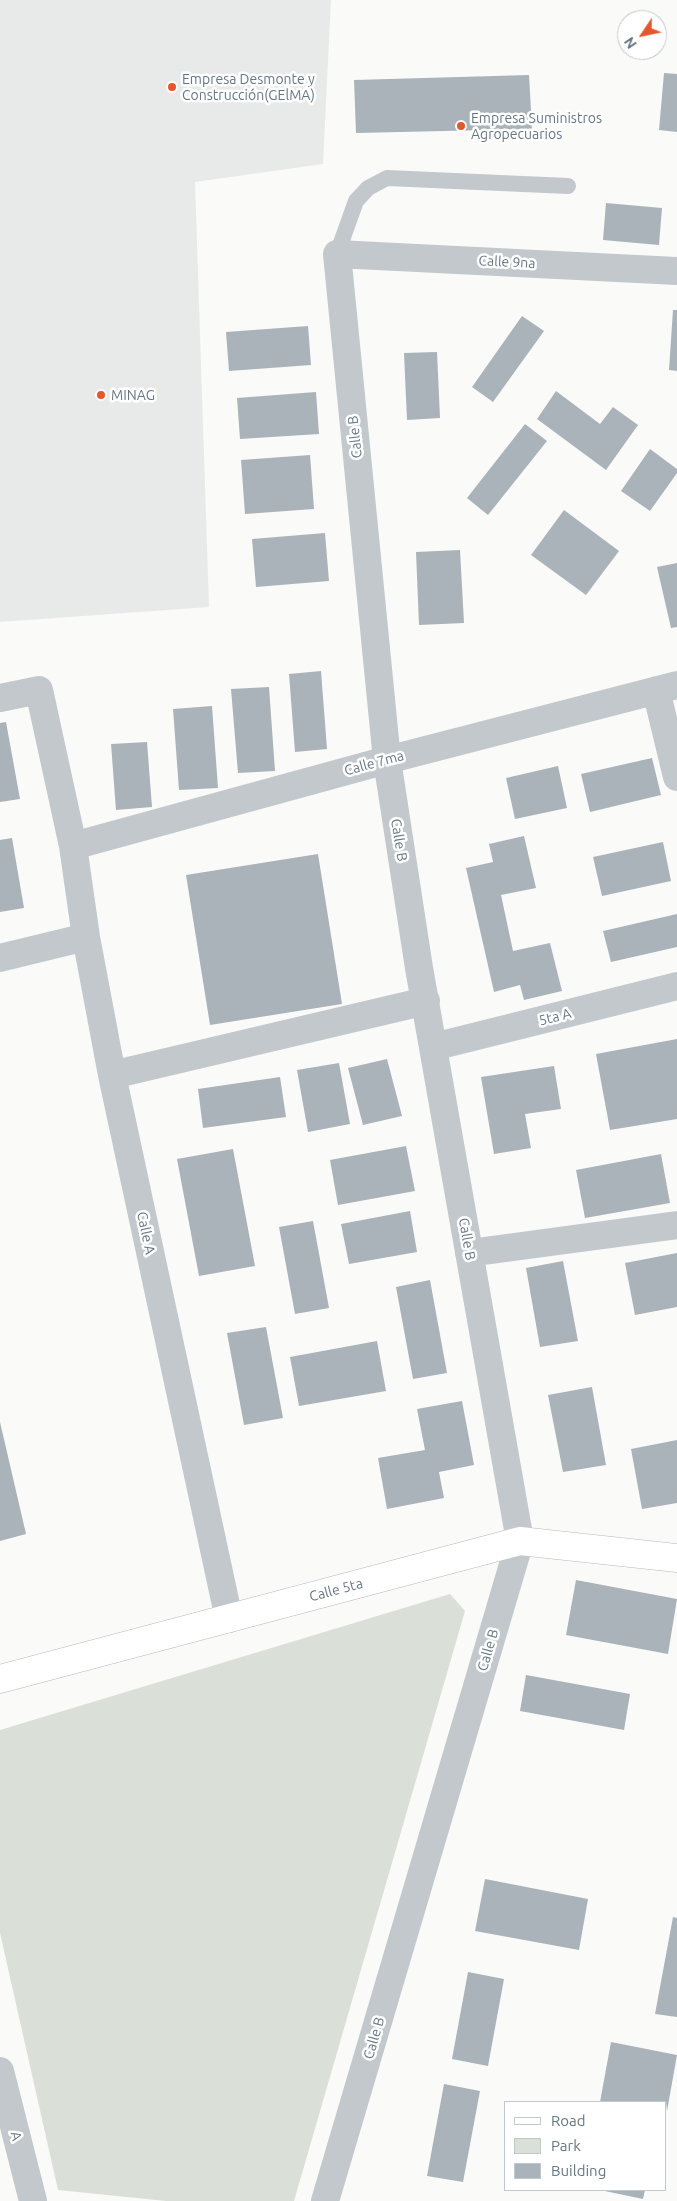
<!DOCTYPE html>
<meta charset="utf-8">
<style>
body{margin:0}
#map{position:relative;width:677px;height:2201px;overflow:hidden;background:#fafaf8;font-family:Ubuntu,sans-serif}
canvas{display:block}
.legend{position:absolute;left:504px;top:2101px;width:162px;height:90px;box-sizing:border-box;background:#fff;border:1px solid #c1c8cd;margin:0;padding:6px 9px;list-style:none;font-size:15px;color:#657683}
.legend li{display:flex;align-items:center;gap:10px;height:25px}
.legend b{width:25px;border:1px solid #c1c8cd}
.north{position:absolute;left:617px;top:10px;width:50px;height:50px;box-sizing:border-box;background:#fff;border:1px solid #c1c8cd;border-radius:50%;rotate:236deg;font-size:14px;font-weight:700;line-height:20px;text-align:center;color:#657683}
.north::after{content:'';display:block;margin:auto;width:18px;height:22px;background:#e4572e;clip-path:polygon(50% 0,100% 100%,50% 72%,0 100%)}
</style>
<div id="map">
<canvas width="677" height="2201"></canvas>
<ul class="legend">
<li><b style="height:6px;background:#fff"></b>Road</li>
<li><b style="height:14px;background:#dadfd7"></b>Park</li>
<li><b style="height:14px;background:#aab3b9"></b>Building</li>
</ul>
<div class="north">N</div>
</div>
<script>
const g = document.querySelector('canvas').getContext('2d');
g.lineJoin = 'round';
function fill(path, color) {
  g.fillStyle = color;
  g.fill(path, 'evenodd');
}
function toPath(rows) {
  const path = new Path2D();
  for (const r of rows) {
    path.moveTo(r[0], r[1]);
    for (let i = 2; i < r.length; i += 2) path.lineTo(r[i], r[i + 1]);
  }
  return path;
}
function strokePath(path, color, width, dash) {
  g.strokeStyle = color;
  g.lineWidth = width;
  g.lineCap = dash ? 'butt' : 'round';
  g.setLineDash(dash || []);
  g.stroke(path);
}
function write(font, color, halo, rows, align = 'center') {
  g.font = font + ' Ubuntu,sans-serif';
  g.lineWidth = 5;
  g.setLineDash([]);
  g.textBaseline = 'middle';
  g.strokeStyle = halo;
  g.fillStyle = color;
  for (const [text, x, y, turn = 0] of rows) {
    g.save();
    g.translate(x, y);
    g.rotate((+turn || 0) * Math.PI / 180);
    g.textAlign = isNaN(turn) ? turn : align;
    if (halo) g.strokeText(text, 0, 0);
    g.fillText(text, 0, 0);
    g.restore();
  }
}
fill(toPath([
 [0,0,331,0,323,164,195,182,209,607,0,622]
]), '#e8e9e9');
fill(toPath([
 [450,1594,465,1611,294,2201,166,2201,58,2190,0,1933,0,1730]
]), '#dadfd7');
fill(toPath([
 [664,73,677,74,677,132,659,130],
 [529,75,532,129,356,133,354,80],
 [606,203,662,208,659,245,603,240],
 [673,310,677,310,677,371,669,370],
 [522,316,544,331,493,402,472,387],
 [308,326,311,365,229,371,226,332],
 [437,352,440,418,407,420,404,353],
 [556,391,600,424,613,407,638,425,606,470,537,419],
 [316,392,319,434,240,439,237,398],
 [525,424,547,441,488,515,467,498],
 [650,449,677,469,677,473,650,511,621,491],
 [310,455,314,509,245,514,241,460],
 [564,510,619,551,586,595,531,555],
 [325,533,329,581,256,587,252,539],
 [460,550,464,623,419,625,416,552],
 [677,563,677,627,671,628,657,567],
 [321,671,327,749,295,752,289,674],
 [269,687,275,771,238,773,231,689],
 [212,706,218,788,179,790,173,709],
 [6,722,20,799,0,802,0,723],
 [147,742,152,807,116,810,111,744],
 [652,758,661,795,590,812,581,774],
 [558,766,567,808,515,819,506,778],
 [524,836,536,888,501,895,513,951,550,943,562,991,524,1000,520,985,494,992,466,868,493,862,489,844],
 [12,838,24,908,0,912,0,840],
 [663,842,671,881,602,896,593,857],
 [318,854,342,1004,210,1025,186,875],
 [677,914,677,947,611,962,603,931],
 [677,1039,677,1119,610,1130,596,1054],
 [387,1059,402,1116,363,1125,348,1068],
 [339,1063,350,1124,308,1132,297,1070],
 [554,1066,561,1109,525,1114,531,1148,494,1154,481,1077],
 [280,1077,286,1117,203,1128,198,1089],
 [406,1146,415,1191,338,1205,330,1160],
 [233,1149,255,1266,199,1276,177,1159],
 [661,1154,670,1203,585,1218,576,1170],
 [410,1211,417,1252,349,1264,341,1224],
 [313,1221,329,1308,295,1314,279,1227],
 [677,1253,677,1307,635,1315,625,1263],
 [563,1261,578,1341,540,1347,526,1268],
 [430,1280,447,1373,413,1379,396,1287],
 [266,1327,283,1418,244,1425,227,1333],
 [377,1341,386,1391,299,1406,290,1357],
 [592,1387,606,1465,563,1472,548,1395],
 [462,1401,474,1465,439,1472,444,1498,387,1509,378,1458,425,1450,417,1409],
 [0,1422,26,1534,0,1541],
 [677,1440,677,1503,642,1509,631,1449],
 [576,1580,677,1599,668,1654,566,1635],
 [526,1675,630,1694,624,1730,520,1711],
 [485,1879,588,1899,579,1950,475,1931],
 [673,1917,677,1918,677,2017,655,2014],
 [468,1972,504,1979,488,2066,452,2059],
 [611,2042,677,2055,667,2111,666,2102,600,2102],
 [444,2084,480,2091,463,2182,427,2176],
 [600,2190,645,2190,643,2199]
]), '#aab3b9');
const secondary = toPath([
 [0,1679,520,1541,677,1558]
]);
strokePath(secondary, '#b3babf', 29);
strokePath(toPath([
 [337,254,356,201,368,188,387,178,568,186]
]), '#c3c8cc', 16);
strokePath(toPath([
 [656,690,677,777],
 [0,698,39,690,73,846,86,937,112,1075,229,1619],
 [73,846,387,760,677,685],
 [0,958,86,937],
 [433,1047,677,986],
 [112,1075,426,1001],
 [469,1253,677,1225],
 [0,2071,33,2201],
 [325,2201,520,1541,419,968,387,760,337,254,677,271]
]), '#c3c8cc', 28);
strokePath(secondary, '#fff', 28);
for (const [x, y, r, color] of [
 [172,87,5,"#e4572e"],
 [461,126,5,"#e4572e"],
 [101,395,5,"#e4572e"]
]) {
  const dot = new Path2D();
  dot.arc(x, y, r, 0, 2 * Math.PI);
  g.fillStyle = color;
  g.fill(dot);
  strokePath(dot, '#fff', 2);
}
write('14px', '#657683', '#fff', [
 ["Empresa Desmonte y",182,79],
 ["Construcción(GElMA)",182,95],
 ["Empresa Suministros",471,118],
 ["Agropecuarios",471,134],
 ["MINAG",111,395]
], 'left');
write('14px', '#657683', '#fff', [
 ["Calle 9na",507,262,3],
 ["Calle B",355,437,-96],
 ["Calle 7ma",374,763,-15],
 ["Calle B",399,840,81],
 ["5ta A",555,1017,-14],
 ["Calle A",146,1233,78],
 ["Calle B",467,1239,80],
 ["Calle 5ta",336,1590,-15],
 ["Calle B",488,1650,-74],
 ["Calle B",374,2038,-74],
 ["A",16,2136,76]
]);
</script>
